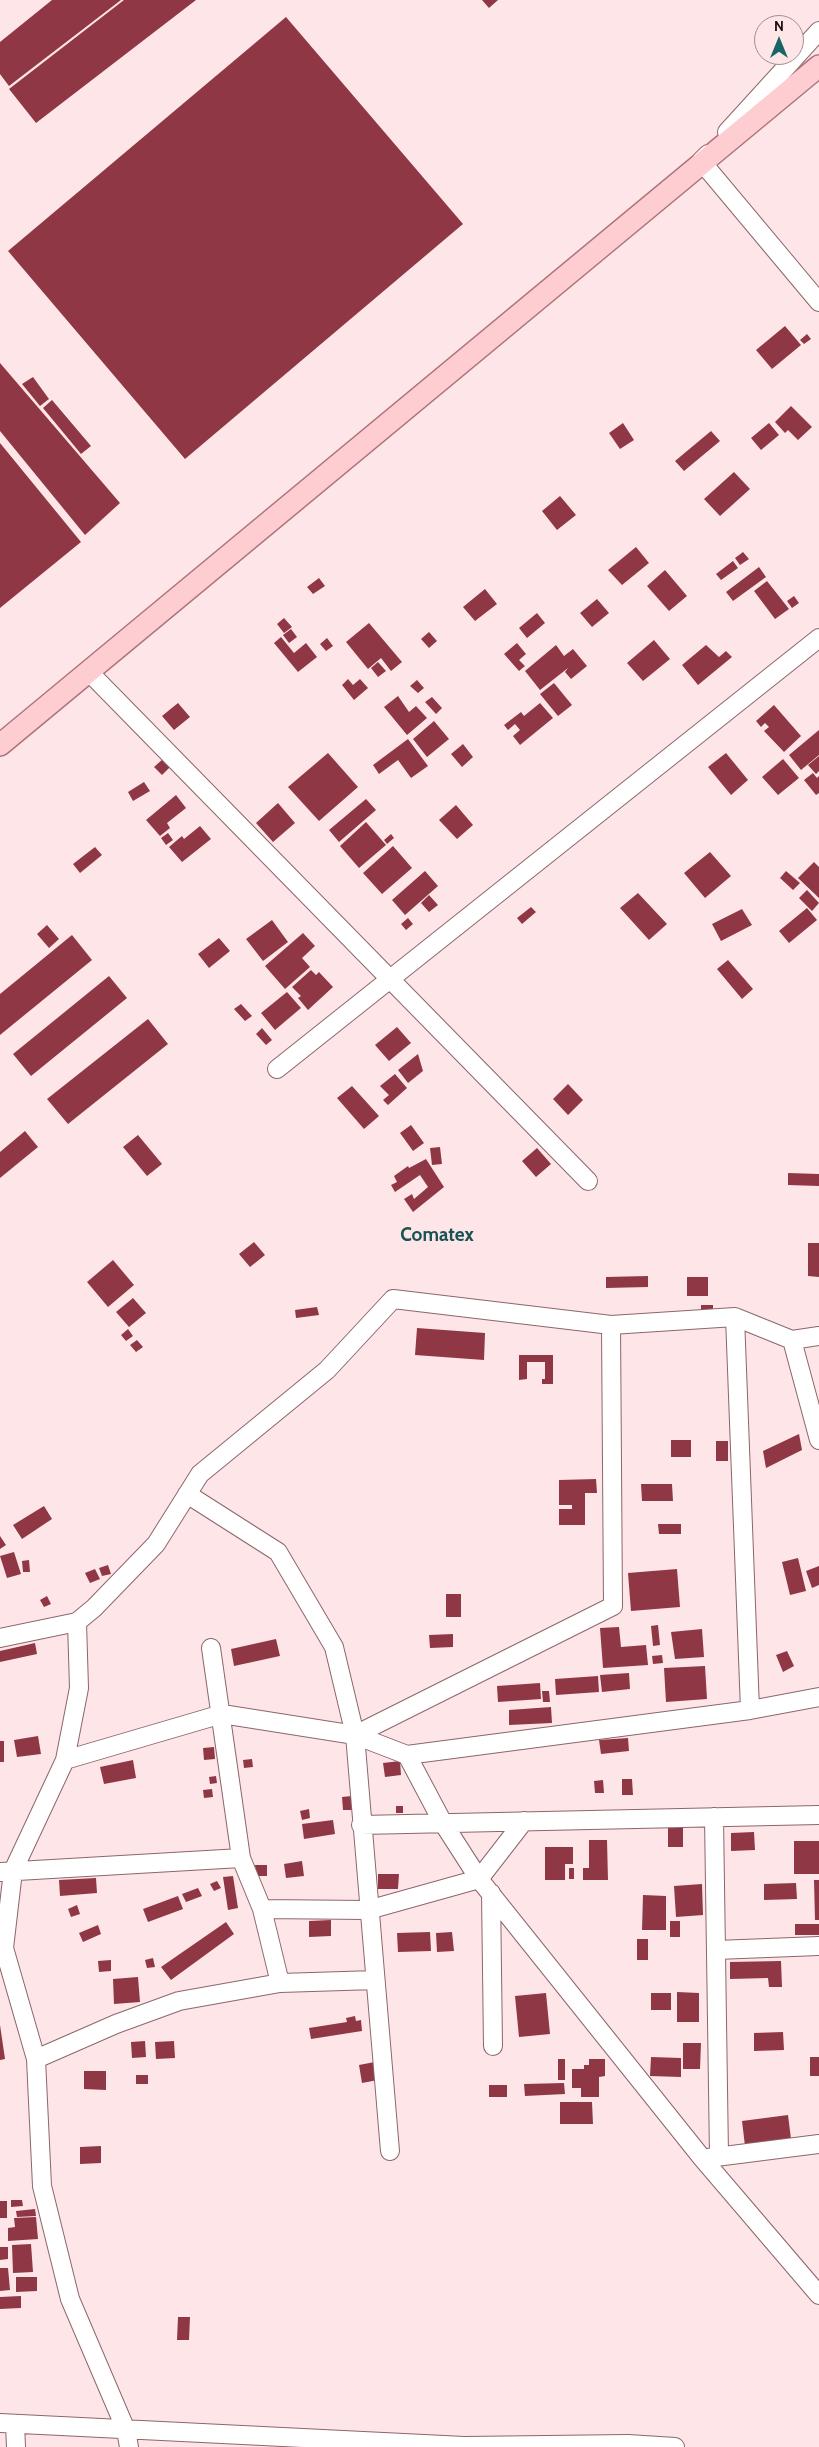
<!DOCTYPE html>
<style>
body{margin:0}
#map{position:relative;width:819px;height:2447px;overflow:hidden;background:#fee5e7;font-family:Cabin,sans-serif}
canvas{display:block}
.north{position:absolute;left:754px;top:15px;width:50px;height:50px;box-sizing:border-box;background:#fee5e7;border:1px solid #a38e90;border-radius:50%;rotate:0deg;font-size:14px;font-weight:700;line-height:20px;text-align:center;color:#1a0c0e}
.north::after{content:'';display:block;margin:auto;width:18px;height:22px;background:#186664;clip-path:polygon(50% 0,100% 100%,50% 72%,0 100%)}
</style>
<div id="map">
<canvas width="819" height="2447"></canvas>
<div class="north">N</div>
</div>
<script>
const g = document.querySelector('canvas').getContext('2d');
g.lineJoin = 'round';
function fill(path, color) {
  g.fillStyle = color;
  g.fill(path, 'evenodd');
}
function toPath(rows) {
  const path = new Path2D();
  for (const r of rows) {
    path.moveTo(r[0], r[1]);
    for (let i = 2; i < r.length; i += 2) path.lineTo(r[i], r[i + 1]);
  }
  return path;
}
function strokePath(path, color, width, dash) {
  g.strokeStyle = color;
  g.lineWidth = width;
  g.lineCap = dash ? 'butt' : 'round';
  g.setLineDash(dash || []);
  g.stroke(path);
}
function write(font, color, halo, rows, align = 'center') {
  g.font = font + ' Cabin,sans-serif';
  g.lineWidth = 5;
  g.setLineDash([]);
  g.textBaseline = 'middle';
  g.strokeStyle = halo;
  g.fillStyle = color;
  for (const [text, x, y, turn = 0] of rows) {
    g.save();
    g.translate(x, y);
    g.rotate((+turn || 0) * Math.PI / 180);
    g.textAlign = isNaN(turn) ? turn : align;
    if (halo) g.strokeText(text, 0, 0);
    g.fillText(text, 0, 0);
    g.restore();
  }
}
fill(toPath([
 [52,0,121,0,9,86,0,74,0,42],
 [124,0,196,0,36,123,9,89],
 [482,0,498,0,489,8],
 [286,17,463,224,185,459,8,251],
 [785,326,801,345,772,369,756,350],
 [807,334,811,339,804,344,800,340],
 [0,363,120,503,85,535,0,431],
 [33,377,49,399,40,406,22,384],
 [52,400,91,446,81,454,43,408],
 [791,406,812,427,798,440,788,430,785,433,775,422],
 [623,423,634,440,620,449,609,433],
 [769,423,779,435,761,450,751,438],
 [711,431,720,441,684,471,675,461],
 [0,443,81,542,0,608],
 [734,472,750,489,720,516,704,499],
 [560,496,576,515,557,530,542,511],
 [636,547,649,563,622,585,608,570],
 [743,552,749,559,740,565,735,558],
 [733,561,738,568,721,580,716,574],
 [759,567,766,577,733,601,726,592],
 [665,570,687,596,669,611,647,586],
 [319,578,325,586,313,594,307,587],
 [767,581,789,609,775,619,754,591],
 [485,589,497,604,475,621,463,607],
 [794,596,799,603,792,608,787,601],
 [597,599,609,613,592,627,580,613],
 [537,613,545,623,527,638,519,628],
 [284,618,292,627,284,633,277,624],
 [369,623,402,662,391,671,381,658,368,669,346,642],
 [291,629,297,637,289,643,283,635],
 [429,632,437,641,429,648,421,639],
 [281,637,294,653,306,643,317,657,298,672,274,643],
 [327,638,333,646,326,651,320,644],
 [654,640,670,659,643,681,627,663],
 [517,643,526,654,519,660,525,666,519,671,504,654],
 [556,645,564,656,573,649,587,666,571,679,565,672,568,668,540,690,525,671],
 [706,645,719,657,726,651,732,657,698,685,682,665],
 [378,662,386,671,378,677,371,668],
 [348,679,353,685,360,679,368,688,354,700,342,685],
 [417,680,424,688,418,693,410,686],
 [554,683,572,705,558,716,540,694],
 [398,696,409,712,416,706,427,718,407,735,384,707],
 [432,697,442,708,436,714,425,702],
 [178,703,190,717,174,730,162,716],
 [540,703,553,718,520,745,513,736,520,730,515,724,508,730,504,725,521,712,524,716],
 [774,705,801,736,784,752,764,731,769,727,765,723,761,727,756,721],
 [434,721,449,739,427,757,413,739],
 [819,730,819,755,801,770,789,755],
 [408,739,428,766,411,778,398,760,379,774,373,765],
 [463,744,473,757,462,767,451,754],
 [328,753,358,787,319,821,288,787],
 [726,753,748,780,731,795,708,767],
 [819,756,819,771,816,774,808,765],
 [164,758,172,765,162,775,154,767],
 [783,759,799,778,778,795,762,777],
 [813,773,817,778,819,776,819,793,816,795,804,780],
 [144,782,150,791,133,801,128,792],
 [176,795,186,808,167,823,170,828,160,836,146,820],
 [366,799,376,810,339,842,329,830],
 [278,803,295,823,273,842,256,823],
 [456,805,473,825,457,839,439,820],
 [366,822,386,845,359,868,340,846],
 [200,826,211,839,182,862,169,847,182,836,184,839],
 [168,833,173,840,166,845,161,838],
 [391,834,394,838,387,844,384,840],
 [393,846,412,868,382,894,363,873],
 [95,847,102,855,80,873,73,864],
 [710,852,731,876,705,898,684,873],
 [814,862,819,867,819,898,798,878],
 [425,871,438,886,405,915,392,900],
 [786,871,800,883,793,890,780,878],
 [807,890,819,903,812,911,799,898],
 [638,893,667,924,649,940,620,908],
 [429,895,438,905,429,912,421,903],
 [531,907,536,912,522,924,517,918],
 [807,908,817,920,789,943,779,931],
 [742,909,752,925,721,941,712,924],
 [408,918,413,924,406,930,401,924],
 [272,920,288,942,263,961,246,939],
 [47,925,59,939,49,948,37,934],
 [303,933,315,946,302,958,310,967,285,989,265,966],
 [72,935,92,960,0,1035,0,994],
 [219,938,230,951,209,968,198,954],
 [728,960,753,989,742,999,717,969],
 [311,970,316,975,319,972,333,987,308,1010,298,998,301,996,292,987],
 [109,976,127,998,31,1076,13,1054],
 [287,992,301,1008,275,1030,261,1013],
 [241,1004,252,1016,245,1021,234,1009],
 [148,1019,168,1044,68,1124,47,1099],
 [397,1027,411,1043,389,1061,375,1045],
 [262,1028,272,1040,266,1045,256,1034],
 [418,1054,423,1071,408,1083,398,1070],
 [395,1074,407,1088,388,1105,383,1100,389,1095,380,1086],
 [568,1084,583,1100,568,1115,553,1099],
 [352,1086,379,1116,364,1129,337,1098],
 [411,1125,424,1143,413,1151,400,1133],
 [25,1131,38,1147,0,1178,0,1152],
 [138,1135,162,1164,147,1176,123,1147],
 [440,1147,442,1164,432,1165,430,1148],
 [537,1148,551,1164,536,1177,522,1161],
 [426,1159,444,1187,413,1212,404,1199,412,1194,414,1199,428,1187,420,1175,395,1192,391,1185,397,1182,394,1176,408,1166,409,1168],
 [788,1173,819,1174,819,1186,788,1185],
 [254,1242,265,1255,250,1267,239,1254],
 [808,1243,819,1243,819,1277,808,1276],
 [113,1260,134,1285,108,1307,87,1282],
 [648,1276,648,1287,606,1288,606,1277],
 [687,1277,708,1277,708,1296,687,1296],
 [133,1298,146,1313,129,1327,116,1312],
 [701,1305,713,1305,713,1316,701,1317],
 [317,1307,319,1315,296,1318,295,1310],
 [417,1328,485,1333,484,1360,415,1355],
 [128,1329,133,1336,126,1341,121,1335],
 [137,1340,143,1347,136,1352,130,1345],
 [519,1355,553,1355,553,1384,542,1384,542,1379,545,1379,545,1362,527,1362,527,1379,519,1380],
 [799,1434,802,1450,766,1468,763,1451],
 [671,1440,691,1440,691,1457,671,1457],
 [716,1441,728,1441,728,1461,716,1461],
 [596,1479,597,1493,585,1493,585,1525,559,1525,559,1509,572,1509,572,1505,559,1505,559,1480],
 [641,1484,672,1484,673,1501,642,1501],
 [44,1506,52,1519,22,1539,13,1525],
 [658,1524,681,1524,681,1534,659,1534],
 [0,1536,6,1545,0,1549],
 [14,1552,21,1574,7,1578,0,1556],
 [798,1558,806,1591,790,1595,782,1562],
 [29,1560,30,1572,23,1572,22,1561],
 [108,1565,111,1574,102,1576,99,1568],
 [819,1566,819,1585,812,1588,806,1571],
 [95,1569,100,1579,90,1583,85,1573],
 [677,1569,680,1607,631,1611,628,1573],
 [446,1594,461,1594,461,1617,446,1617],
 [47,1596,51,1604,44,1607,40,1600],
 [658,1625,660,1645,653,1646,651,1626],
 [619,1627,621,1647,646,1645,648,1665,603,1668,600,1628],
 [702,1629,704,1657,675,1659,671,1632],
 [453,1634,453,1647,430,1648,429,1635],
 [276,1639,280,1656,234,1666,231,1649],
 [35,1643,37,1654,0,1662,0,1651],
 [787,1651,794,1666,783,1672,776,1655],
 [662,1655,663,1663,653,1664,652,1656],
 [705,1666,707,1699,666,1702,664,1668],
 [629,1673,630,1689,602,1692,600,1675],
 [598,1676,599,1692,556,1695,555,1679],
 [540,1683,541,1699,498,1702,497,1686],
 [542,1691,549,1691,550,1702,543,1702],
 [551,1707,552,1723,509,1725,509,1710],
 [38,1736,41,1754,17,1757,14,1740],
 [628,1738,629,1751,601,1754,599,1740],
 [0,1741,4,1741,4,1762,0,1762],
 [214,1747,215,1759,204,1760,203,1748],
 [252,1759,253,1767,244,1768,243,1760],
 [133,1760,136,1778,104,1784,100,1767],
 [400,1761,401,1775,385,1777,383,1763],
 [216,1776,217,1783,210,1784,209,1777],
 [622,1779,632,1779,633,1795,622,1795],
 [603,1780,604,1793,595,1793,594,1781],
 [212,1789,213,1797,204,1798,203,1790],
 [352,1796,352,1810,343,1810,342,1797],
 [396,1806,403,1806,403,1813,396,1813],
 [309,1809,310,1818,302,1820,300,1811],
 [333,1820,335,1834,304,1839,302,1824],
 [668,1828,683,1828,683,1847,668,1847],
 [754,1832,755,1850,731,1851,731,1833],
 [589,1840,607,1840,608,1880,583,1880,583,1868,589,1868],
 [794,1841,819,1841,819,1874,794,1874],
 [545,1847,573,1847,573,1864,565,1864,565,1880,545,1880],
 [302,1861,304,1876,286,1878,284,1864],
 [255,1865,267,1865,267,1876,256,1876],
 [569,1868,574,1868,574,1879,569,1879],
 [378,1874,399,1874,398,1889,378,1889],
 [233,1876,238,1908,228,1910,223,1877],
 [96,1878,97,1893,60,1896,59,1880],
 [814,1880,819,1880,819,1920,815,1920],
 [217,1881,221,1888,214,1891,210,1884],
 [796,1883,797,1899,764,1900,764,1884],
 [702,1884,703,1915,676,1917,674,1886],
 [198,1888,202,1896,186,1902,182,1894],
 [643,1895,666,1896,666,1930,642,1930],
 [178,1896,183,1909,148,1922,143,1909],
 [77,1905,80,1914,71,1917,68,1909],
 [331,1920,331,1936,309,1937,309,1921],
 [670,1921,680,1921,680,1937,670,1937],
 [226,1922,234,1934,171,1980,161,1967],
 [795,1924,819,1924,819,1935,795,1935],
 [98,1925,101,1934,83,1942,79,1933],
 [430,1932,431,1951,398,1952,397,1933],
 [452,1932,454,1951,437,1952,436,1933],
 [637,1939,648,1939,648,1960,637,1960],
 [153,1958,155,1967,147,1968,145,1960],
 [111,1960,111,1971,99,1972,98,1961],
 [781,1961,782,1987,769,1987,768,1978,730,1979,730,1962],
 [138,1977,140,2002,114,2004,113,1979],
 [677,1992,699,1993,699,2022,677,2022],
 [546,1993,550,2034,519,2037,515,1996],
 [651,1993,671,1993,671,2010,651,2010],
 [355,2016,356,2021,361,2020,362,2031,311,2039,309,2028,347,2022,346,2018],
 [0,2025,5,2059,0,2060],
 [783,2032,784,2050,754,2051,754,2033],
 [145,2041,146,2057,132,2058,131,2042],
 [174,2041,175,2058,156,2059,155,2042],
 [683,2043,701,2043,700,2069,683,2069],
 [651,2057,681,2058,681,2077,650,2076],
 [810,2057,819,2057,819,2076,810,2076],
 [558,2059,565,2059,565,2080,558,2080],
 [589,2059,605,2059,605,2076,599,2077,599,2097,581,2097,581,2088,572,2088,572,2069,584,2069,584,2065,589,2065],
 [380,2061,383,2079,362,2083,359,2065],
 [84,2071,106,2071,106,2090,84,2089],
 [136,2075,148,2075,148,2084,136,2084],
 [564,2083,565,2094,525,2096,524,2084],
 [489,2085,507,2085,507,2097,489,2097],
 [560,2102,592,2102,593,2124,560,2124],
 [788,2115,791,2139,745,2146,742,2121],
 [101,2146,101,2163,80,2164,80,2147],
 [11,2200,22,2200,23,2206,11,2207],
 [0,2201,7,2201,7,2218,0,2218],
 [35,2209,36,2216,17,2217,16,2211],
 [36,2217,38,2239,8,2241,8,2228,15,2227,14,2218],
 [31,2244,33,2272,13,2273,12,2245],
 [0,2247,8,2247,8,2259,0,2260],
 [0,2268,8,2268,10,2290,0,2291],
 [16,2277,37,2277,37,2291,16,2292],
 [21,2296,21,2308,0,2309,0,2297],
 [178,2317,190,2317,189,2340,177,2340]
]), '#903746');
const minor = toPath([
 [727,132,819,31],
 [708,154,701,161,819,302],
 [88,671,588,1181],
 [277,1069,819,638],
 [735,1317,750,1710],
 [792,1340,819,1440],
 [187,1494,278,1552,334,1647,355,1735,390,2151],
 [77,1622,79,1688,65,1760,13,1871,4,1948,36,2059,42,2186,70,2299,126,2430,129,2447],
 [0,1638,77,1622,94,1608,156,1544,200,1474,327,1370,393,1299,611,1325,735,1317,792,1340,819,1336],
 [211,1648,241,1858,262,1909,280,1983],
 [355,1735,613,1606,611,1325],
 [407,1755,443,1823,479,1879,702,2158,819,2295],
 [65,1760,222,1714,355,1735,407,1755,750,1710,819,1697],
 [714,1817,719,2156],
 [361,1825,819,1815],
 [0,1872,241,1858],
 [491,1893,493,2046],
 [262,1909,368,1910,479,1879,524,1821],
 [716,1950,819,1946],
 [36,2059,116,2024,179,2001,280,1983,375,1980],
 [708,2158,819,2144],
 [0,2423,464,2446,628,2444,675,2447],
 [15,2424,16,2447]
]);
const major = toPath([
 [0,745,819,66]
]);
strokePath(minor, '#8b676a', 20);
strokePath(major, '#ac747a', 24);
strokePath(minor, '#fff', 18);
strokePath(major, '#fdcdd2', 21);
write('bold 19px', '#185453', '#fee5e7', [
 ["Comatex",437,1235]
]);
</script>
